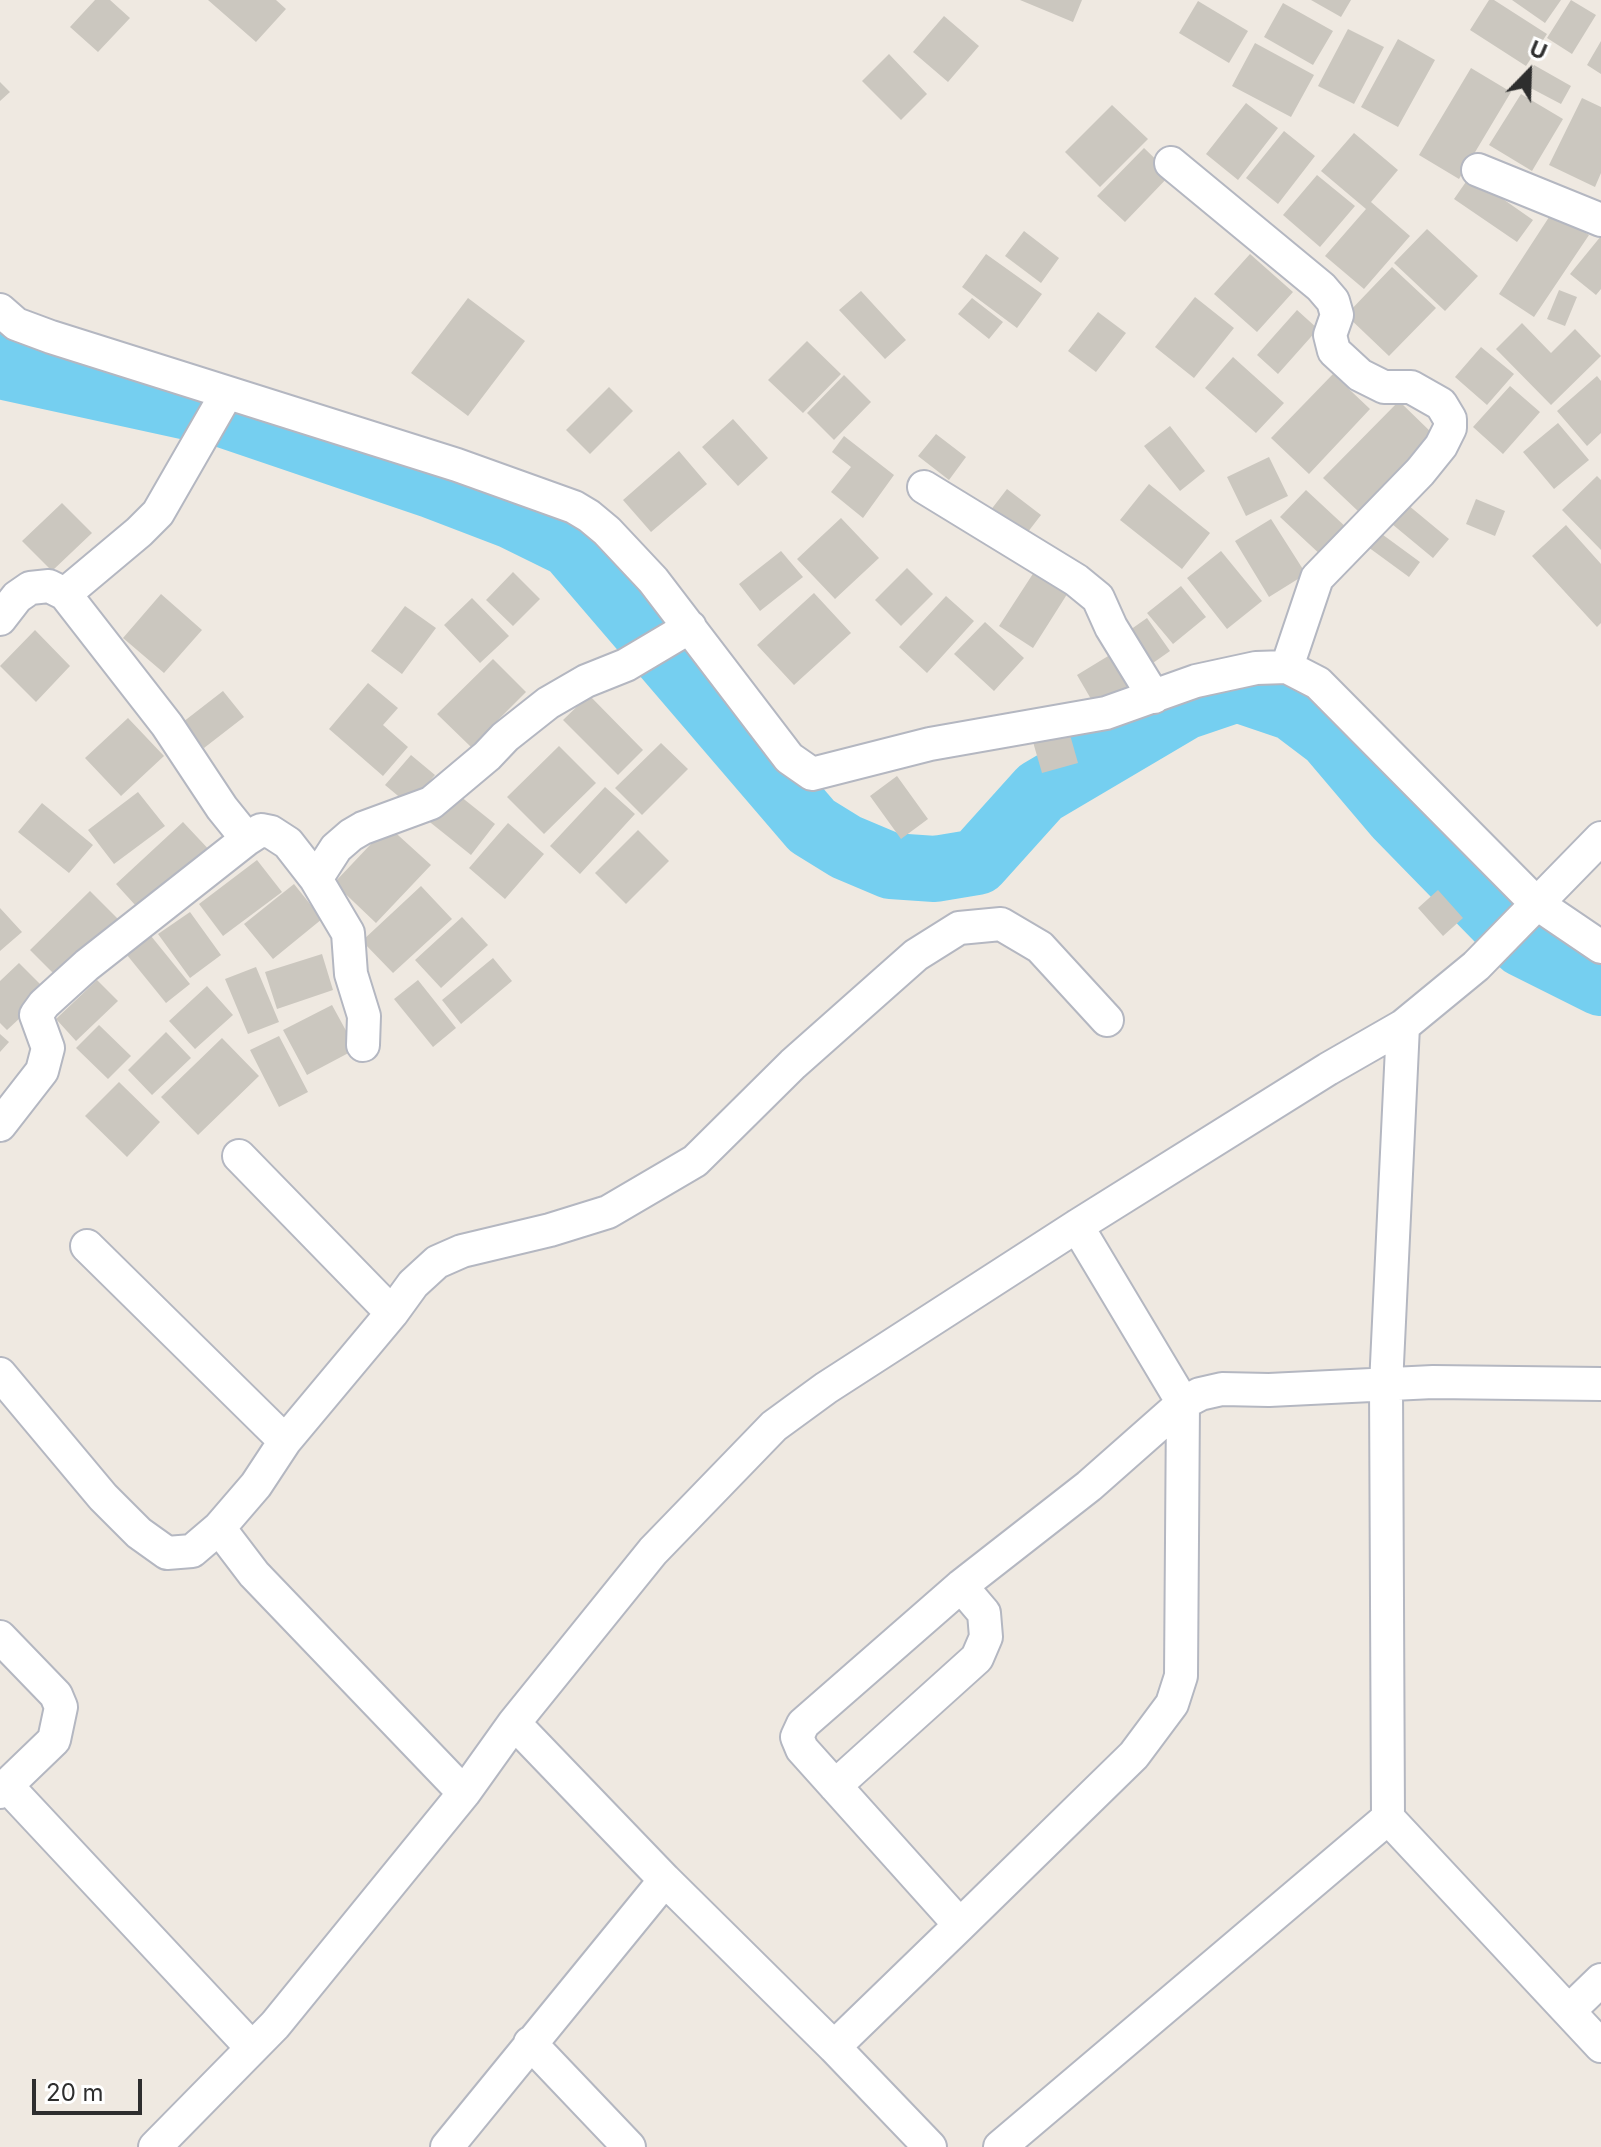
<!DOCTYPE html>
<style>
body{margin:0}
#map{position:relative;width:1601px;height:2147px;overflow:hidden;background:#efe9e1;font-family:Inter,sans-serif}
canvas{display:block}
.north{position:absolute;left:1489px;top:32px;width:80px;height:80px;-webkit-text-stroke:6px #fff;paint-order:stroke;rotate:23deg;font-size:22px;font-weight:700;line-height:32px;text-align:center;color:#2e2e2e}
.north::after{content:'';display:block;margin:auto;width:28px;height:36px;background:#2e2e2e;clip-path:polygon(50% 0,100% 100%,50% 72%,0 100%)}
.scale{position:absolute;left:32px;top:2079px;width:110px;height:36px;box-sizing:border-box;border:4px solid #2e2e2e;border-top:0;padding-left:10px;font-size:24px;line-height:28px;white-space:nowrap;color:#2e2e2e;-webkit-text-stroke:6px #fff;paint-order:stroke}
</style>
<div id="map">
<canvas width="1601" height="2147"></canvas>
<div class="north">U</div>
<div class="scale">20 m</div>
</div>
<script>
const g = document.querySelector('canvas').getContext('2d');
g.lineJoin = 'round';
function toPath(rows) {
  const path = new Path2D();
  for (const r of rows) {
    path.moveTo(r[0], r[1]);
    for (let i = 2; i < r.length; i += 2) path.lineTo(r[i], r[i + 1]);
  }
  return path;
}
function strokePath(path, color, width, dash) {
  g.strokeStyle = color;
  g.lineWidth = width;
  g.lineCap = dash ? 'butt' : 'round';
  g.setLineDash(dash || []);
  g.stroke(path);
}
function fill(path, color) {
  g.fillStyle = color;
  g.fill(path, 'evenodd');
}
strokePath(toPath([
 [0,366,225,415,431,485,512,516,571,545,812,826,846,847,891,866,935,869,977,862,1040,792,1184,707,1237,689,1293,708,1330,736,1397,815,1523,944,1601,983]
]), '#75cff0', 66);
fill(toPath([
 [95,0,110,0,130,18,98,52,70,27],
 [208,0,276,0,286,9,256,42],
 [1020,0,1082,0,1073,22],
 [1311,0,1351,0,1341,17],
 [1489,0,1494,0,1547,34,1526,66,1470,30],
 [1512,0,1561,0,1545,23],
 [1571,0,1596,15,1572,54,1547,38],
 [1198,1,1248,31,1229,63,1179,33],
 [1283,3,1333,31,1313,65,1264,37],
 [944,16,979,46,948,82,913,52],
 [1348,29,1384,47,1354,104,1318,86],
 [1398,39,1435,60,1398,127,1361,107],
 [1601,41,1601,74,1587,65],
 [1255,43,1314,75,1291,117,1232,86],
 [889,54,927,94,901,120,862,81],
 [1534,65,1571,86,1561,104,1523,84],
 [1471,68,1511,92,1459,179,1419,155],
 [0,82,10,92,0,101],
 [1521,94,1563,119,1532,171,1489,145],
 [1582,98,1601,107,1601,173,1595,187,1549,165],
 [1246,103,1278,128,1238,180,1206,154],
 [1112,105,1148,139,1100,187,1065,152],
 [1284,131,1315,156,1278,204,1246,178],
 [1354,133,1398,170,1371,202,1410,236,1364,289,1325,256,1366,209,1321,171],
 [1144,148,1171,174,1125,222,1097,196],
 [1317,175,1355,206,1320,247,1283,215],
 [1470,176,1533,220,1517,242,1454,199],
 [1553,211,1589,235,1534,317,1499,294],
 [1427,229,1478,276,1445,311,1394,263],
 [1024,231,1059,258,1041,283,1005,256],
 [1601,236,1601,289,1596,295,1570,274],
 [986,254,1042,294,1017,328,962,287],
 [1250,254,1293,292,1257,332,1214,294],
 [1392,267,1436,308,1389,356,1346,315],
 [1559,290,1577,297,1565,326,1547,319],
 [861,291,906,340,885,359,839,310],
 [1195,297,1234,328,1194,378,1155,347],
 [468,298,525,341,468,416,411,373],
 [972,298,1003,322,989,339,958,314],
 [1297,310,1318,329,1278,374,1257,355],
 [1098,312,1126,333,1096,372,1068,351],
 [1522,323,1551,353,1575,329,1601,356,1551,405,1496,349],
 [807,341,841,374,803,413,768,380],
 [1481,347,1514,374,1487,405,1455,377],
 [1233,357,1284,403,1256,433,1205,388],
 [1333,374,1370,409,1309,474,1271,438],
 [844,375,871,402,834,440,807,413],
 [1597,376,1601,381,1601,433,1587,446,1557,411],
 [1510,386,1540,412,1503,454,1473,427],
 [609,387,633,411,590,454,566,430],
 [1399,401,1434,435,1359,512,1323,478],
 [733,419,768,458,738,486,702,447],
 [1558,423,1589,460,1554,489,1523,452],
 [1170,426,1205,471,1180,491,1144,446],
 [936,434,966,457,949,480,918,456],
 [844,436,894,475,863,518,831,492,851,467,832,452],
 [679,451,707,484,651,532,623,500],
 [1269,457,1288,496,1246,516,1227,477],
 [1597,476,1601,480,1601,550,1562,510],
 [1149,484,1210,533,1182,569,1120,520],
 [1007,489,1041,515,1024,537,990,511],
 [1306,490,1348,529,1323,557,1280,517],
 [1476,499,1505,511,1495,536,1466,524],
 [62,503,92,533,52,571,22,541],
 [1408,505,1449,539,1433,558,1392,524],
 [841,518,879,558,835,599,797,559],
 [1271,519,1306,574,1269,597,1235,541],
 [1566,525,1601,564,1601,623,1597,627,1532,556],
 [1379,532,1420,562,1409,577,1368,547],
 [781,551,803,577,760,611,739,584],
 [1221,551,1262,601,1227,629,1187,578],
 [1038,566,1071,588,1033,648,999,626],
 [907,568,933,594,901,626,875,600],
 [513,572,540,599,513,626,486,600],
 [1181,586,1206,617,1173,644,1147,613],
 [814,593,851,633,794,685,757,645],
 [161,594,202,630,164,673,123,638],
 [946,596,974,621,927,673,899,647],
 [472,598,509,636,480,663,444,625],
 [405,606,436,628,402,674,371,651],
 [1147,618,1170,651,1143,670,1120,637],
 [985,622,1024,658,994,691,954,654],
 [35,630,70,666,36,702,0,666],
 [1118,650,1140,686,1098,711,1077,675],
 [493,659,526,692,471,747,437,714],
 [368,683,398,708,383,725,408,747,383,776,329,729],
 [223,691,244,717,204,748,183,722],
 [589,695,643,750,618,775,563,720],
 [128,718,164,756,121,796,85,758],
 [1067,724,1078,763,1042,773,1031,735],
 [661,743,688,769,642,815,615,788],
 [559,746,596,783,544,834,507,797],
 [411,755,435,775,409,805,385,785],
 [897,776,928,819,901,839,870,796],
 [605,787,635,814,580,874,550,846],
 [450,788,495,824,471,855,426,819],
 [138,792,165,826,114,864,88,830],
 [42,803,93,845,69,873,18,832],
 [183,822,214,855,146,917,116,884],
 [508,823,544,854,505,899,469,868],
 [388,826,431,865,376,923,334,883],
 [638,830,669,861,626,904,595,873],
 [257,860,282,892,223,936,199,904],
 [294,884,322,919,273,959,244,924],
 [421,886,452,919,393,973,362,941],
 [1438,890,1463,918,1443,936,1418,908],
 [90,891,119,920,59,979,30,950],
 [0,908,22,932,0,951],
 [190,912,221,955,190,978,158,934],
 [462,917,488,945,441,988,415,960],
 [151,936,190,984,166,1003,127,955],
 [322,954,333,990,277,1009,265,972],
 [493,958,512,981,461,1024,442,1000],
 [19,963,48,992,7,1030,0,1023,0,981],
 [256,967,279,1022,248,1034,225,979],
 [97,980,118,1001,76,1041,56,1019],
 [418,980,456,1028,433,1047,394,999],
 [207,986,233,1015,195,1049,169,1021],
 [332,1005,356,1049,307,1075,283,1030],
 [99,1025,131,1056,108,1079,76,1048],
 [166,1032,191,1058,152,1095,128,1070],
 [0,1034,9,1042,0,1052],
 [279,1036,308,1092,279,1107,250,1050],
 [222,1038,259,1076,198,1135,161,1097],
 [119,1082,160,1122,127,1157,85,1116]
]), '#cbc7bf');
const street = toPath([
 [1171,163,1321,287,1333,301,1337,315,1330,335,1334,351,1360,375,1384,387,1411,387,1441,404,1450,419,1450,428,1441,446,1420,472,1317,578,1287,667],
 [1478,170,1601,220],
 [0,310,16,324,51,337,457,465,574,507,589,516,607,531,653,580,789,758,812,774,930,744,1106,713,1196,681,1256,668,1287,667,1318,683,1536,903,1601,947],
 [924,487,1076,580,1098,598,1111,627,1154,697],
 [65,594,139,532,158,513,227,393],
 [0,619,17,597,30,588,49,586,65,594,167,725,222,808,247,839,87,965,44,1004,36,1015,48,1048,42,1071,0,1125],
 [247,839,261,830,271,832,288,843,316,879,348,933,351,974,364,1016,363,1045],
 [316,879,336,848,351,835,363,828,431,803,487,756,505,737,548,703,586,681,626,665,690,627],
 [1403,1026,1386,1385,1388,1818,1601,2046],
 [239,1156,392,1313],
 [1077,1226,1183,1403,1200,1394,1222,1389,1269,1390,1433,1382,1601,1384],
 [87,1246,285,1441],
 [0,1374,103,1497,139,1533,167,1553,192,1551,219,1528,254,1574,464,1793],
 [219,1528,256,1485,285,1441,392,1313,413,1284,437,1262,462,1251,550,1230,608,1212,695,1161,793,1064,881,986,916,955,959,928,1001,924,1040,947,1107,1020],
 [0,1637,56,1695,61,1707,54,1740,0,1792],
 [514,1723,665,1880,834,2047,930,2147],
 [7,1786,252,2048],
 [835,1786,977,1658,986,1637,984,1613,961,1586],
 [1570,2010,1601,1980],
 [530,2043,629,2147],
 [834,2047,960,1925,1134,1755,1172,1704,1181,1676,1183,1403,1089,1486,961,1586,803,1724,797,1737,802,1749,960,1925],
 [155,2147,275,2025,464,1793,514,1723,653,1551,774,1426,826,1388,1077,1226,1328,1069,1403,1026,1476,966,1601,838],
 [447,2147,665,1880],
 [1000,2147,1388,1818]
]);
strokePath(street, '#b4b7c1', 36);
strokePath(street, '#fff', 32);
</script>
